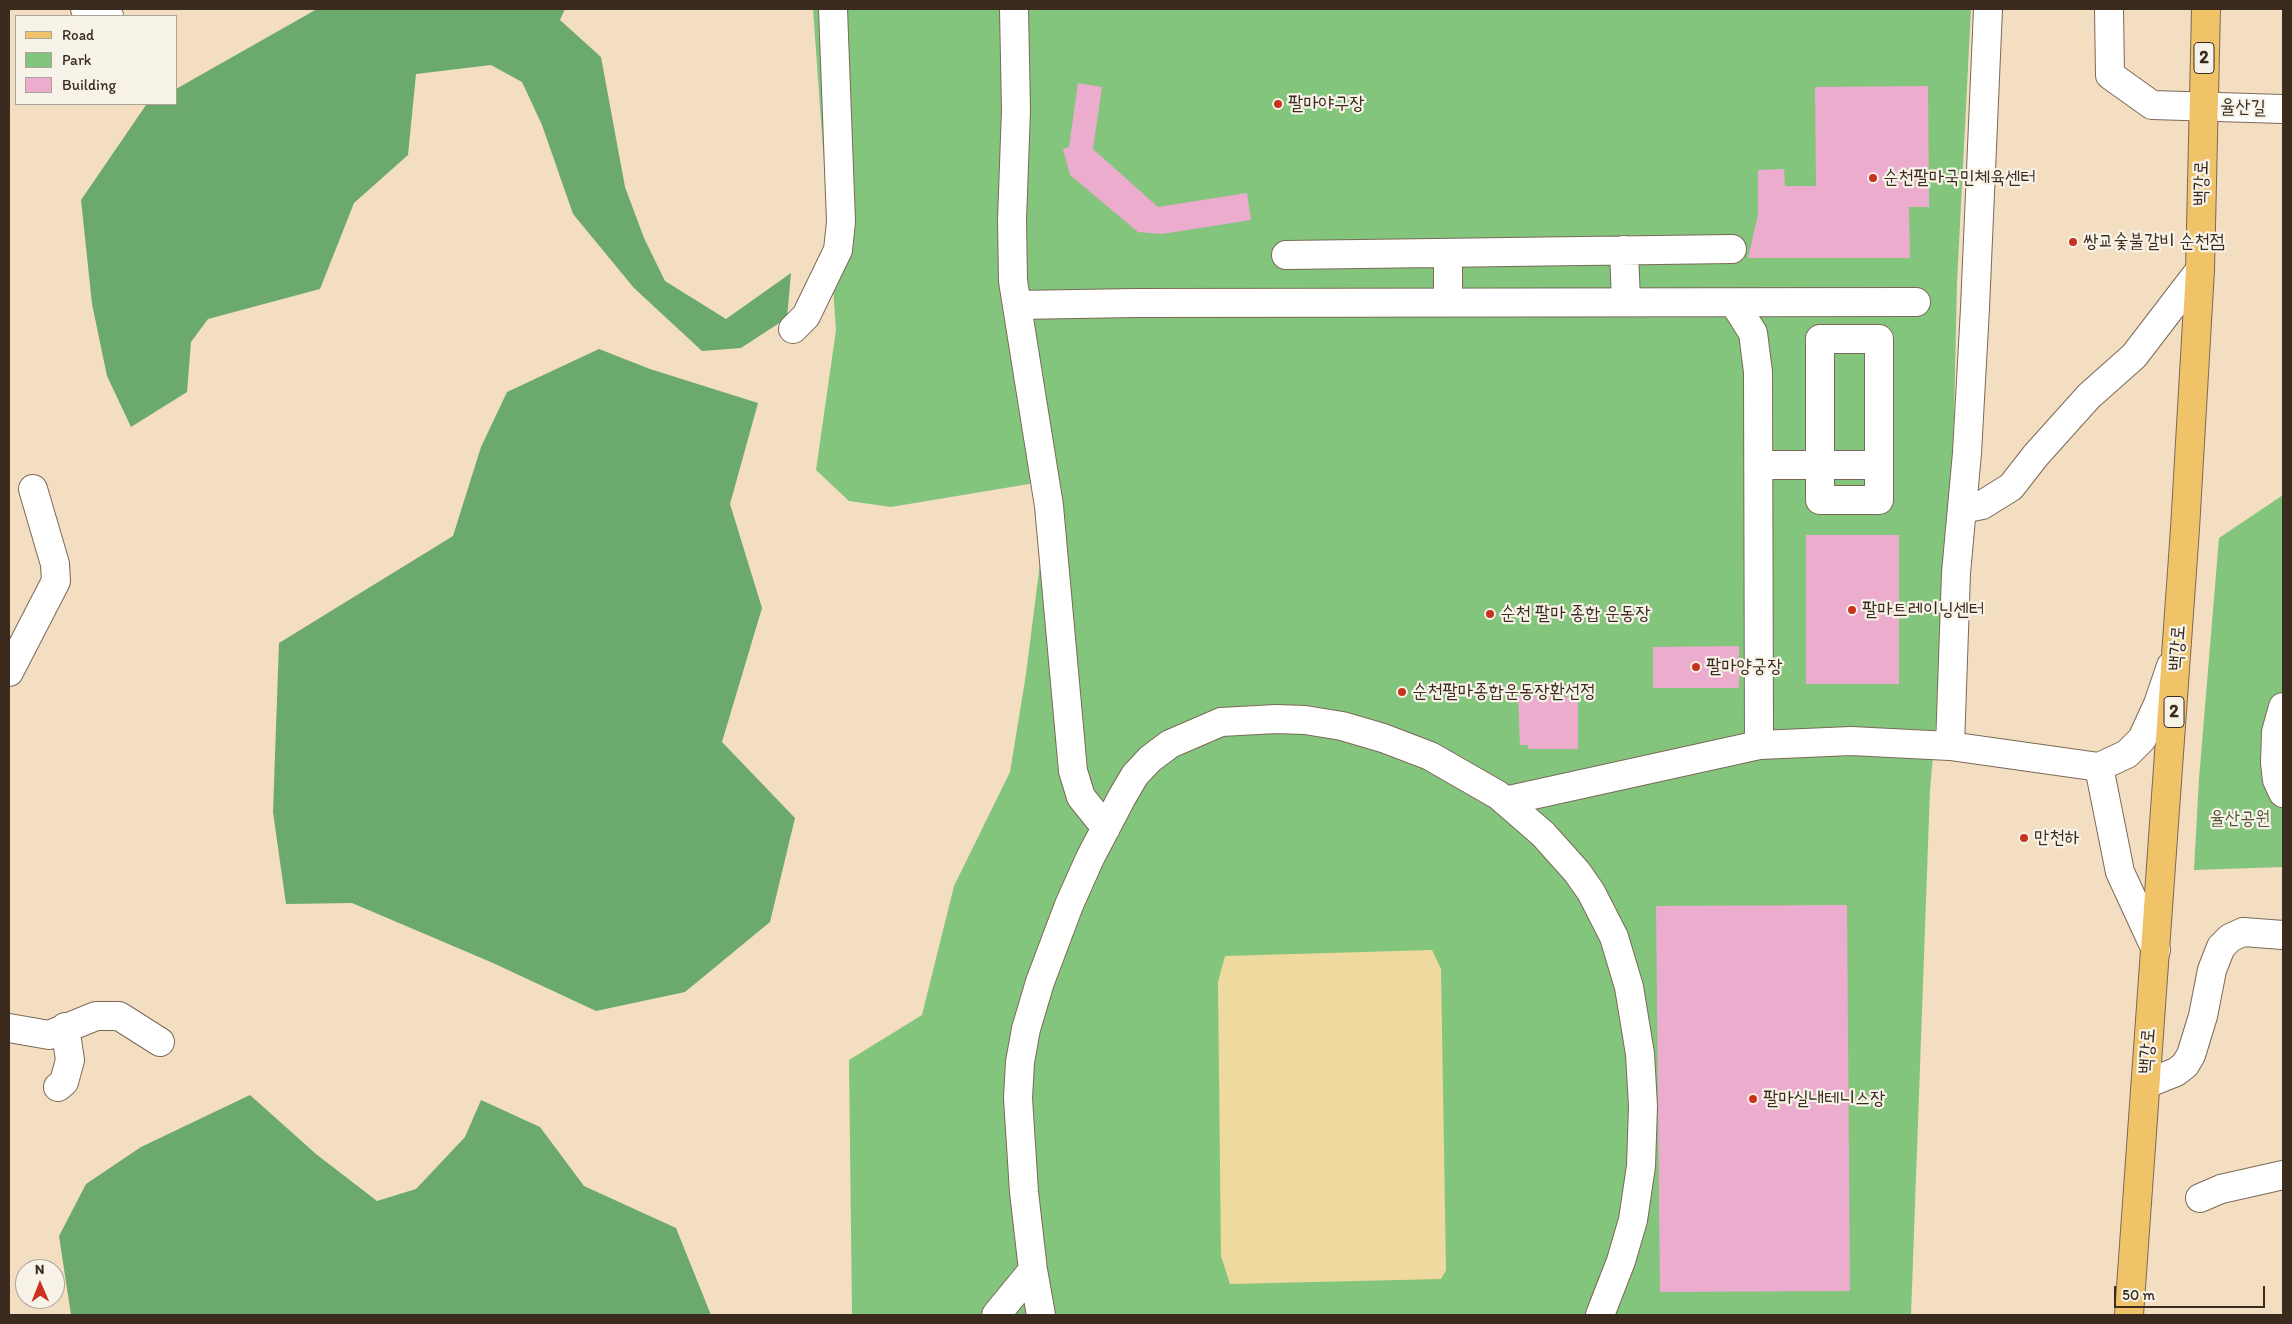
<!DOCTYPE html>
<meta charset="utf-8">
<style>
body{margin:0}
#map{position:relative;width:2292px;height:1324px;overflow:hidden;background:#f3dec1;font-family:Itim,sans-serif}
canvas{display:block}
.frame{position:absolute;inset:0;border:10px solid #3b2a1e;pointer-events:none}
.legend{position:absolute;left:15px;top:15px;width:162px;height:90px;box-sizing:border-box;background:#f7f3e8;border:1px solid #aca397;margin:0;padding:6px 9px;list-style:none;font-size:15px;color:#3b2a1e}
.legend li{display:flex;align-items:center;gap:10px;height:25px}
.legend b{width:25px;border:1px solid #aca397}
.north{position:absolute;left:15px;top:1259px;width:50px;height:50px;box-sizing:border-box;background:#f7f3e8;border:1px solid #aca397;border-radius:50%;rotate:359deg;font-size:14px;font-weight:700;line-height:20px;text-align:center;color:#3b2a1e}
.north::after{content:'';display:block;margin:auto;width:18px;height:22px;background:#c8321e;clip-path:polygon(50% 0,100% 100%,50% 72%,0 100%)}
.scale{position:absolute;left:2114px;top:1286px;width:151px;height:22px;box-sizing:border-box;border:2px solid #3b2a1e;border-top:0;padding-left:6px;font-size:15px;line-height:18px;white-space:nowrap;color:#3b2a1e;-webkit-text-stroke:4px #f7f3e8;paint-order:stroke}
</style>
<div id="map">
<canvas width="2292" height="1324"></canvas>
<div class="frame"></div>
<ul class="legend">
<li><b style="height:6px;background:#f0c369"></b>Road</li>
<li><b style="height:14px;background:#84c57d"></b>Park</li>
<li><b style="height:14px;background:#ebacce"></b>Building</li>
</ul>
<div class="north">N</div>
<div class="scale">50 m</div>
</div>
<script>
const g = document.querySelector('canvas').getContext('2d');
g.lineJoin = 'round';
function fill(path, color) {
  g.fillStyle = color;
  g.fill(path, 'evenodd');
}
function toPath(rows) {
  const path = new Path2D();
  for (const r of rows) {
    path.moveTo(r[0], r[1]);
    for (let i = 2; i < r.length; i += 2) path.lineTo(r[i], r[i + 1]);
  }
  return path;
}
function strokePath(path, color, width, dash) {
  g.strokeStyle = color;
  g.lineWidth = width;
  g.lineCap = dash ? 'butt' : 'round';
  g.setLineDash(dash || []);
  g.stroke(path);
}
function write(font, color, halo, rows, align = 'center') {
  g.font = font + ' Itim,"Poor Story",sans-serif';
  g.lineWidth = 4.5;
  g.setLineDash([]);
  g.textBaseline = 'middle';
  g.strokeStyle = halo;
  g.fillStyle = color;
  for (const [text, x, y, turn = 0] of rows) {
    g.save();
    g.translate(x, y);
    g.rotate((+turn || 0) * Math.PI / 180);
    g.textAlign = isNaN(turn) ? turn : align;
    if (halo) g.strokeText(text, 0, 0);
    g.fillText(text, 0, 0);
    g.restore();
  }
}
fill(toPath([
 [813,9,1971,9,1957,283,1951,553,1930,790,1911,1315,852,1315,849,1060,922,1015,954,886,1010,772,1026,674,1045,523,1035,483,891,507,849,501,816,470,836,330],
 [2283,495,2283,867,2194,870,2199,779,2219,538]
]), '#84c57d');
fill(toPath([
 [317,9,565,9,560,20,601,57,625,187,644,238,665,281,726,319,791,273,787,318,741,348,702,351,634,288,573,214,542,125,522,82,491,65,416,74,408,155,354,203,320,289,208,319,191,342,187,392,131,427,107,376,92,304,81,200,146,105,176,104,176,89],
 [599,349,650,369,758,403,730,504,762,608,722,742,795,818,770,922,685,992,596,1011,493,963,352,903,286,904,273,812,279,643,453,536,481,447,507,392],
 [250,1095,316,1154,377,1201,416,1189,465,1137,481,1100,540,1127,584,1186,676,1228,711,1315,71,1315,59,1236,86,1184,141,1147]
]), '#6baa6c');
fill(toPath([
 [1432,950,1441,969,1446,1270,1441,1279,1230,1284,1221,1256,1218,982,1225,956]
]), '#eeda9e');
fill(toPath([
 [1078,83,1102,87,1093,149,1158,207,1247,193,1251,220,1162,234,1138,232,1070,175,1063,149,1069,147],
 [1928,86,1929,207,1909,207,1910,258,1748,258,1758,215,1758,170,1784,169,1785,186,1816,186,1815,87],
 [1806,535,1899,535,1899,684,1806,684],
 [1739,646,1739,688,1653,688,1653,647],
 [1518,696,1578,697,1578,749,1528,749,1528,745,1520,745],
 [1847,905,1850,1291,1660,1292,1656,906]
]), '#ebacce');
const minor = toPath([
 [85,9,109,16],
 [1014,9,1016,110,1012,220,1013,281,1049,506,1073,771,1081,797,1106,828],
 [1988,9,1975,308,1967,453,1956,573,1950,746,2099,767,2127,754,2142,739,2158,704,2171,666],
 [2109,9,2110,75,2152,105,2283,109],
 [1624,250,1626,302],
 [1448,253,1448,302],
 [1286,255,1732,249],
 [1017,305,1136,303,1916,302],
 [793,329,806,316,838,250,841,222,833,9],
 [1820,339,1879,339,1879,500,1820,500,1820,339],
 [1759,465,1879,465],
 [1962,509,1982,505,2011,487,2036,455,2089,396,2134,356,2200,270],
 [9,672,56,581,55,564,33,489],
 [2283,707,2276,732,2275,763,2277,780,2283,793],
 [1759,745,1851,741,1950,746],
 [2099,767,2120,872,2156,950],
 [1505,801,1759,745,1758,372,1753,333,1734,303],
 [9,1028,49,1035,96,1016,119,1016,160,1042],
 [2146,1084,2176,1072,2185,1065,2191,1055,2203,1016,2212,970,2221,947,2230,938,2243,932,2283,935],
 [58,1087,64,1082,70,1060,65,1027],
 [2200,1198,2221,1189,2283,1175],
 [996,1315,1033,1270],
 [1041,1315,1033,1270,1024,1192,1018,1098,1020,1062,1026,1029,1040,982,1069,905,1090,858,1122,797,1135,775,1150,759,1170,744,1221,722,1276,719,1305,720,1342,726,1383,738,1430,756,1498,795,1543,834,1577,872,1591,892,1614,937,1629,987,1640,1054,1643,1106,1641,1166,1633,1220,1621,1261,1600,1315]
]);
const major = toPath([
 [2129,1315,2185,529,2200,270,2206,9]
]);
strokePath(minor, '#7b6957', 30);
strokePath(major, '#7b6957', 30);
strokePath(minor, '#fff', 28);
strokePath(major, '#f0c369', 28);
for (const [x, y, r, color] of [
 [1278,104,5,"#c8321e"],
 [1873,178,5,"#c8321e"],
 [2073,242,5,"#c8321e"],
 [1852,610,5,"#c8321e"],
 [1490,614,5,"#c8321e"],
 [1696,667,5,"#c8321e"],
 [1402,692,5,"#c8321e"],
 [2024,838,5,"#c8321e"],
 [1753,1099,5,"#c8321e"]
]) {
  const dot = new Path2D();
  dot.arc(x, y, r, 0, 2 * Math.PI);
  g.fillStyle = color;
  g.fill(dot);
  strokePath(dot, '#f7f3e8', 2);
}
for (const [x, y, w] of [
 [2204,58,20],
 [2174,712,20]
]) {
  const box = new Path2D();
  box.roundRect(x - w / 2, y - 15.5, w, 31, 4);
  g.fillStyle = '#f7f3e8';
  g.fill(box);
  strokePath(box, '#3b2a1e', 1);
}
write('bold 18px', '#3b2a1e', null, [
 ["2",2204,58],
 ["2",2174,712]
]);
write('19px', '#3b2a1e', '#f7f3e8', [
 ["팔마야구장",1288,104],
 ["순천팔마국민체육센터",1883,178],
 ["쌍교숯불갈비 순천점",2083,242],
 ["팔마트레이닝센터",1862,610],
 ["순천 팔마 종합 운동장",1500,614],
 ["팔마양궁장",1706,667],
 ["순천팔마종합운동장환선정",1412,692],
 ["만천하",2034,838],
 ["팔마실내테니스장",1763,1099]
], 'left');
write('19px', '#3b2a1e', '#f7f3e8', [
 ["율산길",2243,108,1],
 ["백강로",2202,183,-89],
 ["백강로",2178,648,-86],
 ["백강로",2148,1051,-86]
]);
write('19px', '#51583a', '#f7f3e8', [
 ["율산공원",2240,819]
]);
</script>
